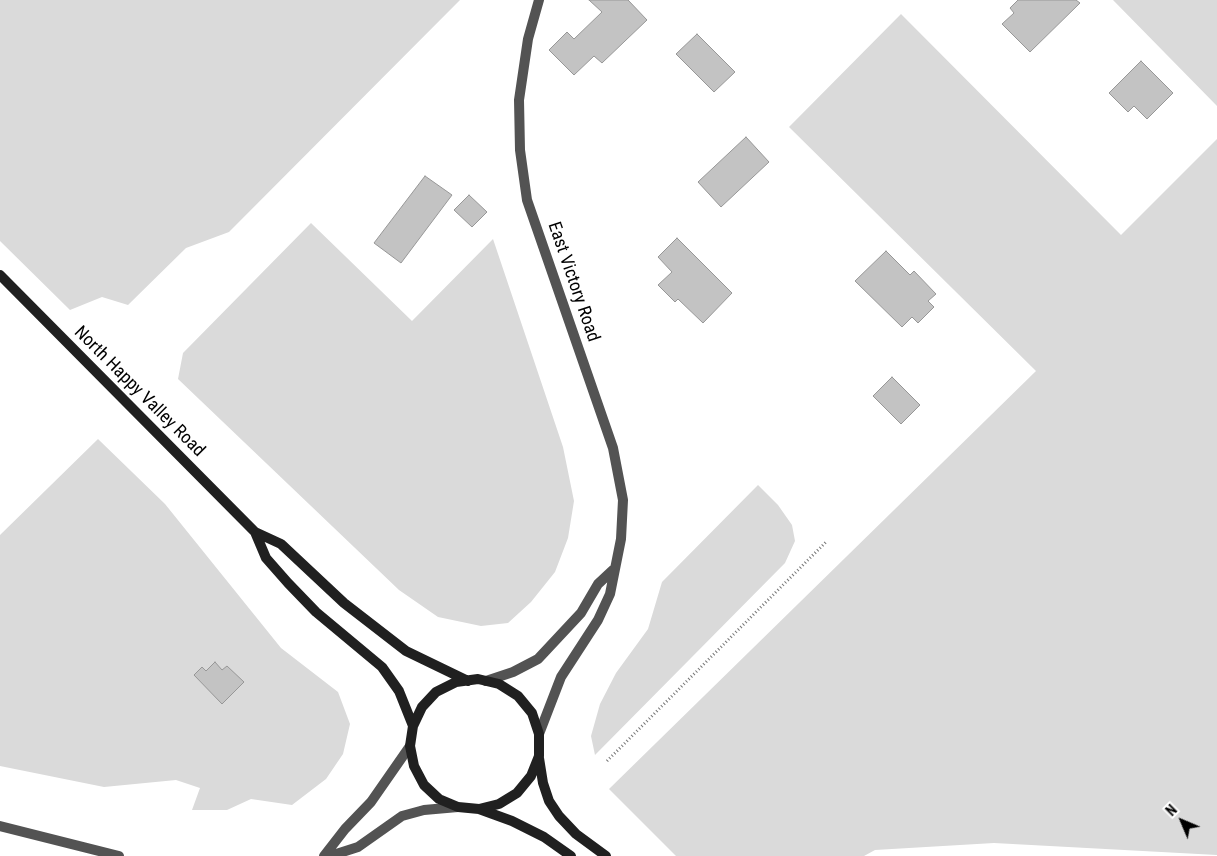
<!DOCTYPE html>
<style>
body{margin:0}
#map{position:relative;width:1217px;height:856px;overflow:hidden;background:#fff;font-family:"Roboto Condensed",sans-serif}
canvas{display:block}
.north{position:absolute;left:1157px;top:796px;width:50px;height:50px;-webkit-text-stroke:4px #fff;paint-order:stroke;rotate:315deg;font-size:14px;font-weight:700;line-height:20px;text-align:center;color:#000}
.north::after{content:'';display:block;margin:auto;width:18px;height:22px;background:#000;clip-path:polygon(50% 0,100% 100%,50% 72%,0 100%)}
</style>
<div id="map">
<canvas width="1217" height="856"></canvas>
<div class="north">N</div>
</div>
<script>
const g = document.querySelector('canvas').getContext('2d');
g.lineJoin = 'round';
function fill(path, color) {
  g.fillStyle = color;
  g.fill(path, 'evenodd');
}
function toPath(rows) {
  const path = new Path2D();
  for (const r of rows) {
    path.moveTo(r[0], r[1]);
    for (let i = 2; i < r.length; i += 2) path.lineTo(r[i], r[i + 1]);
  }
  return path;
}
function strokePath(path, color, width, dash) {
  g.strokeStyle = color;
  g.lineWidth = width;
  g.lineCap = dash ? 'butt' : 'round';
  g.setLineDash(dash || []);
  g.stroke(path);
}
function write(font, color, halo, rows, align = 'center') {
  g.font = font + ' "Roboto Condensed",sans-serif';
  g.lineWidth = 5;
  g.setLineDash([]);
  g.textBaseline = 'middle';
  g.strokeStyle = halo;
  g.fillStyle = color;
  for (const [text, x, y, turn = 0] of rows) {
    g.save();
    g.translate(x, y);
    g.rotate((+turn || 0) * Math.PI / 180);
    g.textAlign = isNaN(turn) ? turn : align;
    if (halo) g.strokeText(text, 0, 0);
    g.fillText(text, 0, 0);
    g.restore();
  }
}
fill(toPath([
 [0,0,460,0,229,232,186,248,128,305,102,297,70,310,0,241],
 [1113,0,1217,0,1217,106],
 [901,14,1121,235,1217,139,1217,855,994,843,875,850,864,856,676,856,609,789,1036,371,789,127],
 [311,223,412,321,493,239,563,447,574,501,568,538,555,572,531,602,508,623,481,626,438,617,399,590,178,379,183,353],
 [98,439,165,504,281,648,338,692,350,724,343,754,326,779,292,805,251,799,227,810,192,810,200,788,176,780,104,787,0,766,0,535],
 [758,485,778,505,792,525,795,541,785,563,595,755,591,736,600,704,616,673,648,629,662,582]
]), '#dadada');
const building = toPath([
 [589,0,628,0,647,20,602,63,594,56,574,75,549,50,567,32,574,39,602,12,589,0],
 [1018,0,1076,0,1080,3,1030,52,1002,24,1014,13,1010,8,1018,0],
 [697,34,735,72,714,92,676,54,697,34],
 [1141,61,1173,93,1147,119,1134,106,1128,112,1109,93,1141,61],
 [746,137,769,162,721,207,698,182,746,137],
 [425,176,452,195,401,263,374,243,425,176],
 [469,195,487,212,472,227,454,210,469,195],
 [677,238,732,293,703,323,678,299,675,302,658,285,672,272,658,257,677,238],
 [886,251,910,275,914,271,936,294,928,301,934,307,918,323,912,317,902,327,855,281,886,251],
 [892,377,920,405,901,424,873,396,892,377],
 [215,662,222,670,227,666,244,682,222,704,194,675,202,667,206,671,215,662]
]);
fill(building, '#c3c3c3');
strokePath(building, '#979797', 1);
strokePath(toPath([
 [607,761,827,541]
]), '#757575', 3, [1, 2.5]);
strokePath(toPath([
 [486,681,513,672,538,659,581,613,598,584,613,570],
 [539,734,561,677,598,620,610,594,621,539,623,500,613,448,527,200,520,150,519,100,528,39,539,0],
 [0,826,119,856],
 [324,856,345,829,371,802,410,746],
 [330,856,358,847,402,816,424,810,458,807]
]), '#535353', 10);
strokePath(toPath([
 [0,275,255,532,281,544,344,603,406,651,468,681],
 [255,532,266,558,288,583,316,612,382,667,399,691,413,726],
 [539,758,543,783,549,801,559,816,576,834,606,856],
 [479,809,499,804,517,793,531,776,539,756,539,734,532,713,518,696,499,684,478,679,456,682,436,692,422,707,413,726,410,746,414,766,424,785,439,799,458,807,479,809,512,821,544,837,571,856]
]), '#202020', 10);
write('18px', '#000', '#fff', [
 ["East Victory Road",573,282,71],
 ["North Happy Valley Road",139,392,45]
]);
</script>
